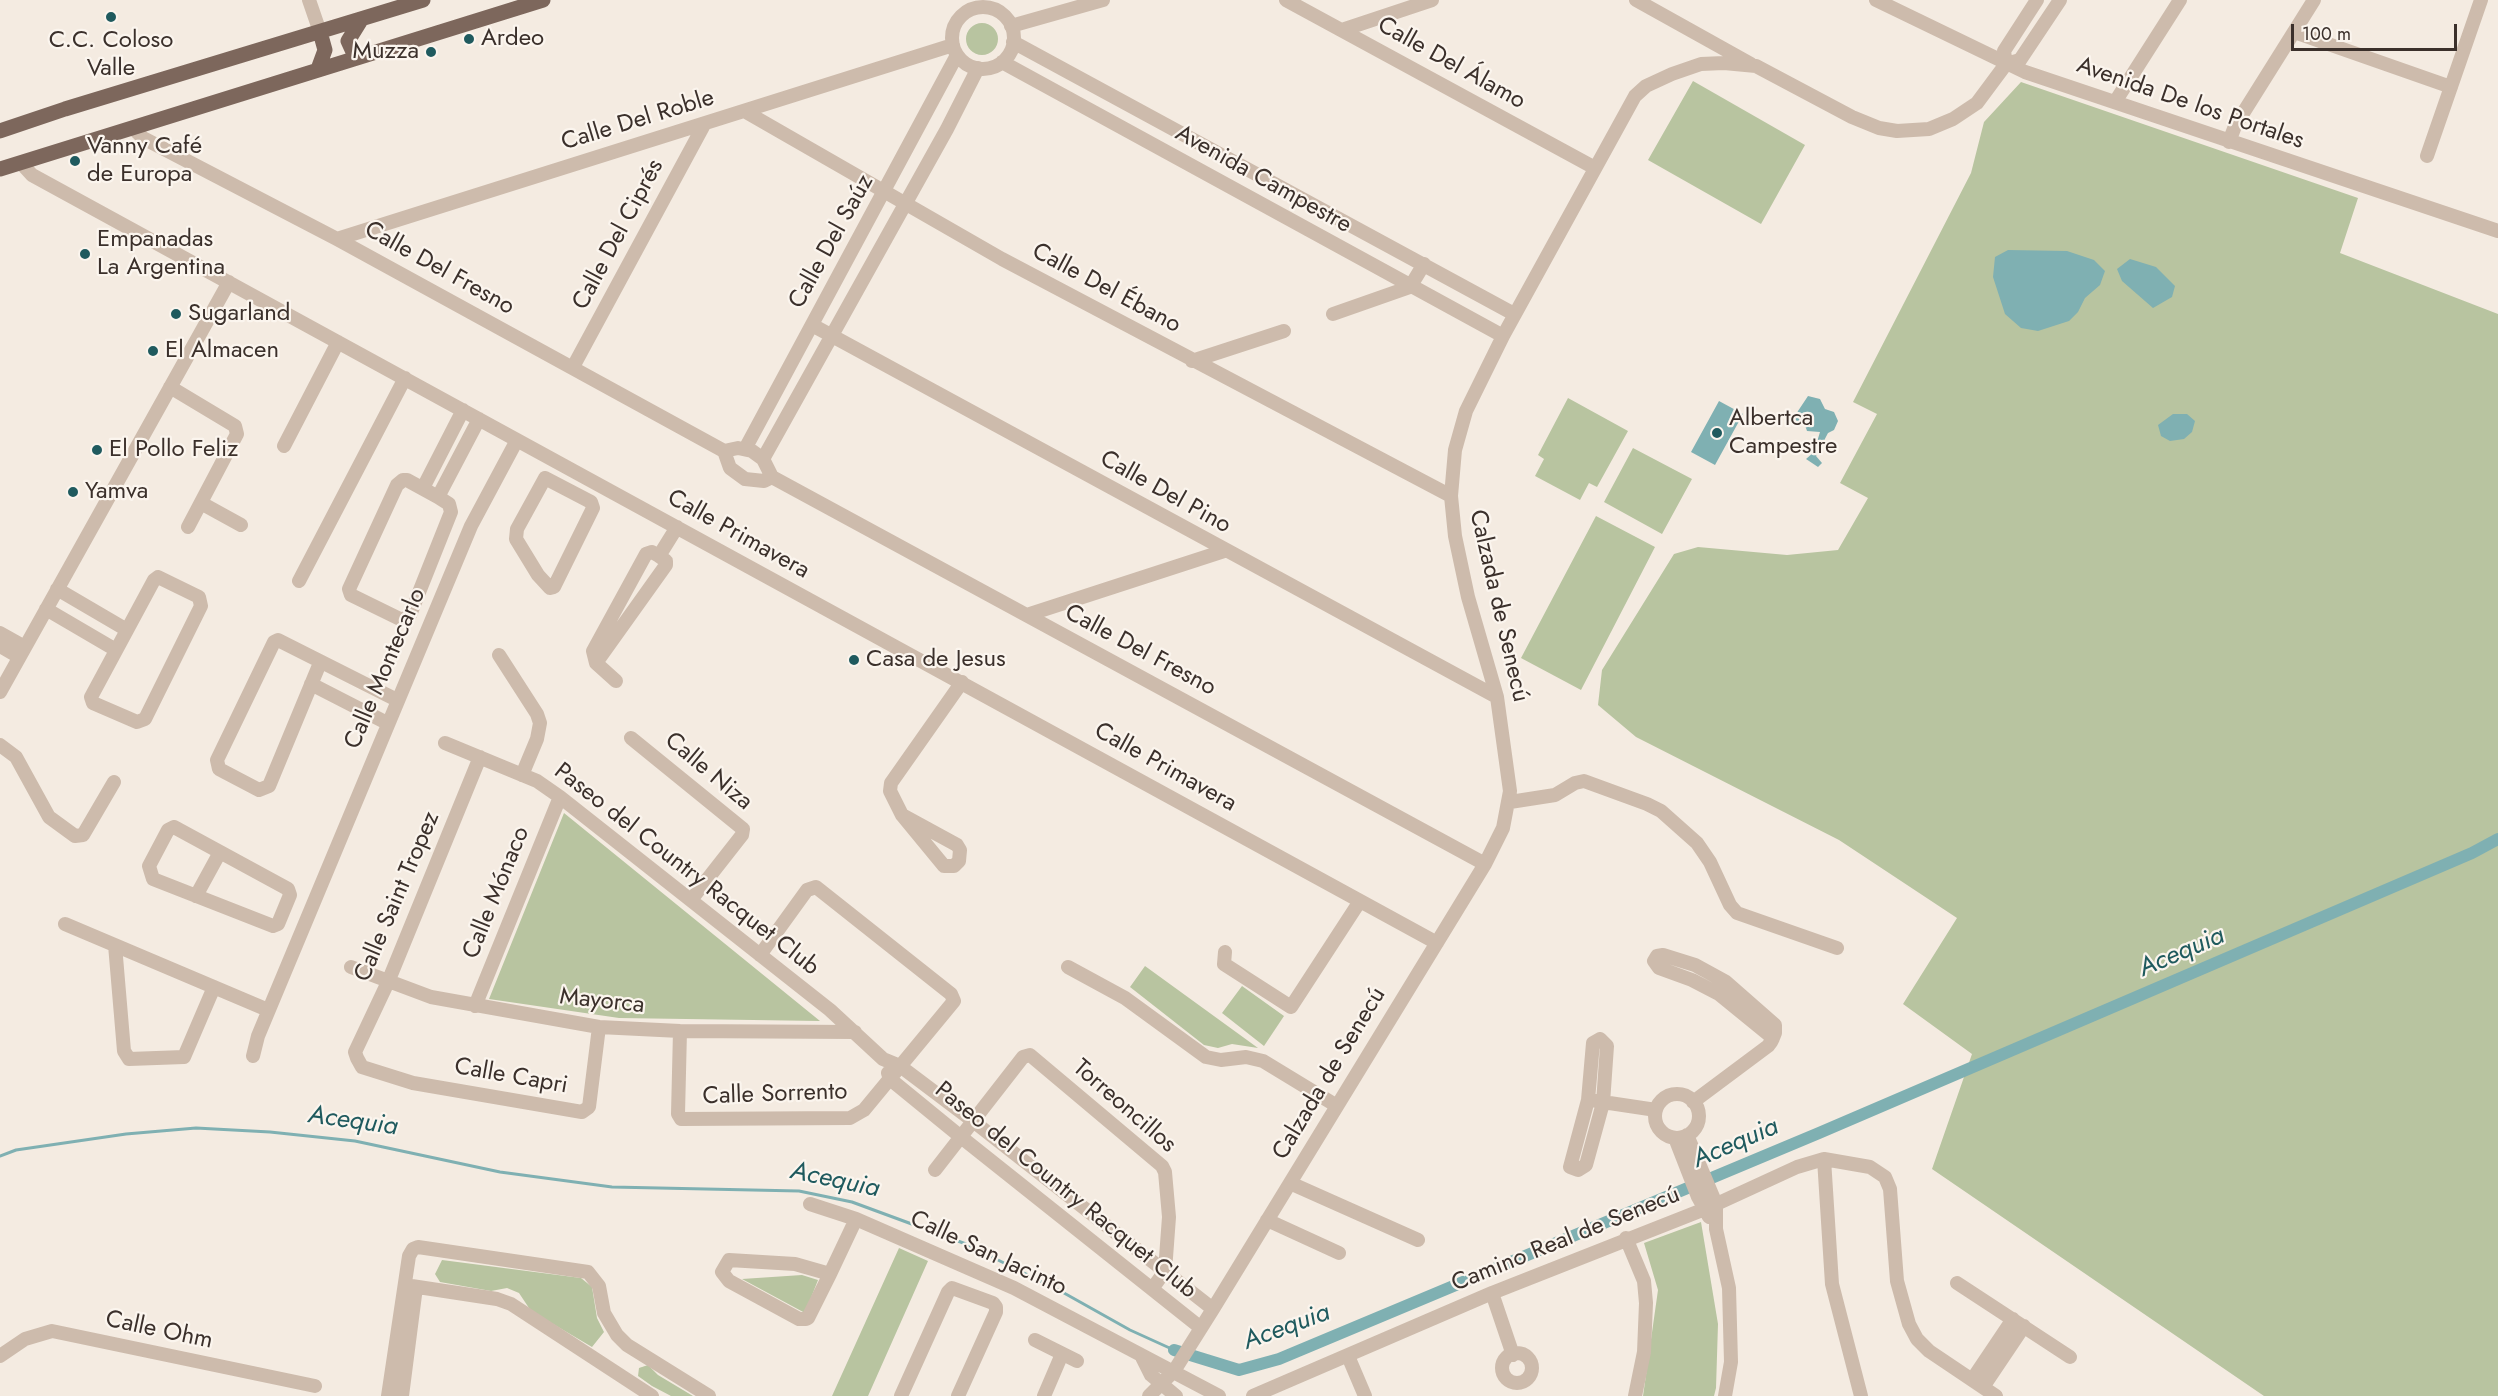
<!DOCTYPE html>
<meta charset="utf-8">
<style>
body{margin:0}
#map{position:relative;width:2498px;height:1396px;overflow:hidden;background:#f4ebe1;font-family:Jost,sans-serif}
canvas{display:block}
.scale{position:absolute;left:2291px;top:24px;width:166px;height:27px;box-sizing:border-box;border:3px solid #3b302b;border-top:0;padding-left:8px;font-size:18px;line-height:21px;white-space:nowrap;color:#3b302b;-webkit-text-stroke:4px #fbf5ee;paint-order:stroke}
</style>
<div id="map">
<canvas width="2498" height="1396"></canvas>
<div class="scale">100 m</div>
</div>
<script>
const g = document.querySelector('canvas').getContext('2d');
g.lineJoin = 'round';
function fill(path, color) {
  g.fillStyle = color;
  g.fill(path, 'evenodd');
}
function toPath(rows) {
  const path = new Path2D();
  for (const r of rows) {
    if (r.length === 3) {
      path.moveTo(r[0] + r[2], r[1]);
      path.arc(r[0], r[1], r[2], 0, 2 * Math.PI);
      continue;
    }
    path.moveTo(r[0], r[1]);
    for (let i = 2; i < r.length; i += 2) path.lineTo(r[i], r[i + 1]);
  }
  return path;
}
function strokePath(path, color, width, dash) {
  g.strokeStyle = color;
  g.lineWidth = width;
  g.lineCap = dash ? 'butt' : 'round';
  g.setLineDash(dash || []);
  g.stroke(path);
}
function write(font, color, halo, rows, align = 'center') {
  g.font = font + ' Jost,sans-serif';
  g.lineWidth = 4.5;
  g.setLineDash([]);
  g.textBaseline = 'middle';
  g.strokeStyle = halo;
  g.fillStyle = color;
  for (const [text, x, y, turn = 0] of rows) {
    g.save();
    g.translate(x, y);
    g.rotate((+turn || 0) * Math.PI / 180);
    g.textAlign = isNaN(turn) ? turn : align;
    if (halo) g.strokeText(text, 0, 0);
    g.fillText(text, 0, 0);
    g.restore();
  }
}
fill(toPath([
 [982,39,16],
 [1693,81,1805,145,1761,224,1648,160],
 [2021,82,2358,198,2340,253,2498,314,2498,1396,2264,1396,1932,1169,1972,1054,1903,1004,1957,918,1839,840,1636,737,1598,705,1602,670,1674,554,1698,547,1787,555,1838,550,1868,498,1840,483,1877,414,1853,402,1971,173,1984,122],
 [1568,398,1628,431,1597,487,1589,483,1580,500,1535,476,1544,459,1538,455],
 [1633,448,1692,479,1662,534,1604,502],
 [1596,516,1655,547,1581,690,1521,658],
 [564,813,820,1021,619,1018,489,999],
 [1145,966,1258,1048,1232,1044,1218,1048,1204,1045,1130,987],
 [1242,986,1284,1016,1264,1046,1222,1013],
 [1701,1222,1718,1324,1716,1388,1714,1396,1643,1396,1658,1290,1644,1243],
 [899,1248,928,1261,868,1396,832,1396],
 [442,1260,581,1278,592,1287,597,1318,604,1332,592,1347,531,1311,519,1293,507,1288,491,1291,440,1282,435,1274],
 [802,1275,818,1280,805,1313,742,1279],
 [648,1365,658,1375,693,1396,671,1396,652,1386,638,1376,639,1368]
]), '#b8c4a0');
fill(toPath([
 [2008,250,2067,251,2094,260,2105,271,2100,285,2085,298,2078,312,2069,321,2038,331,2021,328,2005,314,1993,277,1995,257],
 [2130,259,2156,267,2175,286,2172,297,2153,308,2122,281,2117,269],
 [1808,396,1820,399,1825,409,1834,412,1838,421,1834,430,1828,433,1816,456,1822,463,1818,467,1806,459,1814,452,1820,432,1807,431,1805,425,1798,423,1794,417],
 [1719,401,1743,414,1715,465,1691,452],
 [2173,414,2187,414,2195,421,2192,432,2184,439,2170,441,2161,436,2158,425]
]), '#7fb0b2');
strokePath(toPath([
 [0,1156,16,1150,126,1134,196,1128,270,1132,355,1141,500,1172,612,1187,799,1191,852,1202,966,1244,1064,1293,1130,1330,1174,1350]
]), '#7fb0b2', 3);
strokePath(toPath([
 [1174,1350,1239,1370,1279,1359,1819,1133,2472,853,2498,839]
]), '#7fb0b2', 12);
strokePath(toPath([
 [309,0,320,32],
 [1286,0,1595,168],
 [1636,0,1751,64],
 [1876,0,2025,72,2498,231],
 [983,38,31],
 [1011,26,1103,0],
 [1342,30,1432,0],
 [2294,32,2451,87],
 [1013,42,1514,314],
 [1002,62,1503,336],
 [2006,64,2020,60,2060,0],
 [2006,64,2004,51,2037,0],
 [2115,102,2180,0],
 [746,112,1002,259,1451,496],
 [133,128,143,138,337,239,724,451,738,448,752,451,763,459,772,477,1485,864],
 [2229,142,2235,126,2314,0],
 [2427,156,2481,0],
 [21,163,32,175,1437,943],
 [337,239,953,45],
 [1333,314,1410,287,1424,264],
 [812,325,1497,697],
 [1192,361,1284,331],
 [573,367,705,123],
 [170,387,235,426,237,434,188,527],
 [284,446,338,342],
 [745,449,957,55],
 [724,451,730,468,745,479,764,481,772,477],
 [763,459,947,129,978,68],
 [545,478,591,502,593,508,554,587,550,588,538,575,516,539,517,529,545,478],
 [403,480,407,480,438,497,449,504,451,512,410,615,402,620,351,595,349,589,397,485,403,480],
 [423,488,463,410],
 [438,497,479,419],
 [201,503,241,525],
 [659,556,677,527],
 [158,577,199,597,201,606,145,719,137,722,93,703,91,697,154,580,158,577],
 [299,581,405,378],
 [57,589,127,630],
 [46,609,116,650],
 [1027,615,1224,551],
 [0,633,25,647],
 [0,646,19,657],
 [499,655,537,714,540,723,537,739,522,775],
 [320,663,269,786,259,790,219,769,217,760,274,642,278,640,397,700],
 [596,663,666,565,666,561,659,556,652,552,646,554,593,651,596,663,616,681],
 [311,684,387,723],
 [0,692,229,282],
 [631,738,743,829,742,835,691,900],
 [445,743,537,781,560,797,830,1010,883,1059,900,1066,973,1121,1213,1309],
 [0,745,16,757,49,817,75,836,83,835,114,782],
 [480,757,388,982,355,1052,357,1058,362,1067,413,1083,582,1112,589,1107,599,1027],
 [1510,802,1555,795,1575,783,1584,781,1647,804,1661,811,1697,843,1710,862,1730,905,1737,913,1837,948],
 [902,815,957,845,960,850,959,861,954,866,944,866,902,815,890,791,891,783,962,682],
 [174,827,288,889,290,895,278,924,273,926,153,879,149,866,168,830,174,827],
 [196,896,219,854],
 [65,924,268,1010],
 [115,945,124,1051,129,1059,184,1057,214,987],
 [1225,952,1224,964,1291,1007,1360,901],
 [351,967,431,997,599,1027,680,1031,855,1032],
 [1068,967,1125,998,1206,1057,1221,1060,1246,1057,1263,1061,1337,1106],
 [475,1006,560,797],
 [680,1031,678,1114,681,1119,850,1118,864,1110,954,1001,951,994,816,887,807,890,760,955],
 [1600,1039,1607,1046,1603,1103,1586,1165,1578,1170,1570,1167,1588,1100,1593,1043,1600,1039],
 [253,1056,258,1036,471,526,517,440],
 [888,1073,890,1079,961,1137,1201,1328],
 [1677,1116,22],
 [1596,1101,1656,1110],
 [1693,1102,1768,1046,1771,1042,1773,1038,1775,1033,1775,1025,1726,982,1695,965,1663,955,1657,956,1654,961,1659,968,1692,980,1719,994,1773,1038],
 [1687,1135,1716,1204,1716,1229,1729,1288,1731,1362,1725,1396],
 [1675,1138,1698,1197,1709,1217],
 [1824,1159,1832,1284,1861,1396],
 [935,1170,1023,1057,1030,1055,1162,1166,1165,1172,1169,1217,1165,1271,1152,1289],
 [1290,1183,1418,1240],
 [810,1204,856,1219,1014,1288,1219,1396],
 [1267,1220,1339,1253],
 [1626,1238,1644,1281,1646,1303,1644,1352,1635,1396],
 [830,1274,795,1264,729,1260,722,1272,729,1281,799,1319,806,1319,808,1318,830,1274,856,1219],
 [1957,1283,2070,1357],
 [405,1285,497,1299,511,1304,652,1396],
 [1492,1293,1513,1355],
 [1035,1340,1077,1361],
 [1517,1368,15],
 [0,1356,25,1339,52,1331,315,1386],
 [1348,1356,1365,1396],
 [1142,1357,1151,1375,1176,1396],
 [1972,1380,2013,1319],
 [1983,1387,2024,1326],
 [388,1396,409,1256,413,1249,418,1247,588,1272,599,1286,604,1313,617,1335,627,1345,709,1396],
 [402,1396,416,1287],
 [901,1396,948,1292,952,1288,993,1303,996,1307,996,1312,958,1396],
 [1044,1396,1062,1354],
 [1149,1396,1174,1371,1213,1309,1485,864,1503,828,1510,791,1497,697,1468,597,1455,536,1451,496,1455,450,1466,411,1503,336,1635,96,1646,86,1672,74,1701,64,1724,63,1756,66,1852,117,1879,128,1897,131,1929,129,1953,119,1977,103,2006,64],
 [1253,1396,1492,1293,1710,1207,1797,1167,1824,1159,1870,1167,1885,1177,1890,1189,1897,1281,1909,1324,1917,1339,1929,1351,1996,1396]
]), '#cdbbac', 14);
strokePath(toPath([
 [361,20,348,41,353,52,361,56],
 [318,69,325,50,320,32],
 [0,131,65,109,423,0],
 [0,169,543,0]
]), '#7d675c', 15);
for (const [x, y, r, color] of [
 [111,17,6,"#1f5a5e"],
 [469,39,6,"#1f5a5e"],
 [431,52,6,"#1f5a5e"],
 [75,161,6,"#1f5a5e"],
 [85,254,6,"#1f5a5e"],
 [176,314,6,"#1f5a5e"],
 [153,351,6,"#1f5a5e"],
 [1717,433,6,"#1f5a5e"],
 [97,450,6,"#1f5a5e"],
 [73,492,6,"#1f5a5e"],
 [854,660,6,"#1f5a5e"]
]) {
  const dot = new Path2D();
  dot.arc(x, y, r, 0, 2 * Math.PI);
  g.fillStyle = color;
  g.fill(dot);
  strokePath(dot, '#fbf5ee', 2);
}
write('24px', '#3b302b', '#fbf5ee', [
 ["Ardeo",481,39],
 ["C.C. Coloso",111,41,"center"],
 ["Valle",111,69,"center"],
 ["Muzza",419,52,"right"],
 ["Vanny Café",87,147],
 ["de Europa",87,175],
 ["Empanadas",97,240],
 ["La Argentina",97,268],
 ["Sugarland",188,314],
 ["El Almacen",165,351],
 ["Albertca",1729,419],
 ["Campestre",1729,447],
 ["El Pollo Feliz",109,450],
 ["Yamva",85,492],
 ["Casa de Jesus",866,660]
], 'left');
write('24px', '#3b302b', '#fbf5ee', [
 ["Calle Del Álamo",1451,64,29],
 ["Avenida De los Portales",2190,104,19],
 ["Calle Del Roble",638,121,-17],
 ["Avenida Campestre",1263,180,29],
 ["Calle Del Ciprés",619,235,-62],
 ["Calle Del Saúz",832,242,-61],
 ["Calle Del Fresno",439,269,29],
 ["Calle Del Ébano",1106,289,28],
 ["Calle Del Pino",1165,493,29],
 ["Calle Primavera",738,535,29],
 ["Calzada de Senecú",1498,606,77],
 ["Calle Del Fresno",1140,651,28],
 ["Calle Montecarlo",386,669,-67],
 ["Calle Primavera",1165,768,29],
 ["Calle Niza",708,772,40],
 ["Paseo del Country Racquet Club",686,870,38],
 ["Calle Mónaco",497,893,-68],
 ["Calle Saint Tropez",398,897,-67],
 ["Mayorca",602,1002,6],
 ["Calzada de Senecú",1330,1074,-59],
 ["Calle Capri",511,1077,10],
 ["Calle Sorrento",775,1095,-2],
 ["Torreoncillos",1124,1107,41],
 ["Paseo del Country Racquet Club",1065,1191,39],
 ["Camino Real de Senecú",1566,1240,-22],
 ["Calle San Jacinto",988,1254,25],
 ["Calle Ohm",159,1331,12]
]);
write('italic 26px', '#1f5a5e', '#fbf5ee', [
 ["Acequia",2182,953,-23],
 ["Acequia",353,1122,8],
 ["Acequia",1736,1144,-23],
 ["Acequia",835,1181,12],
 ["Acequia",1287,1328,-20]
]);
</script>
